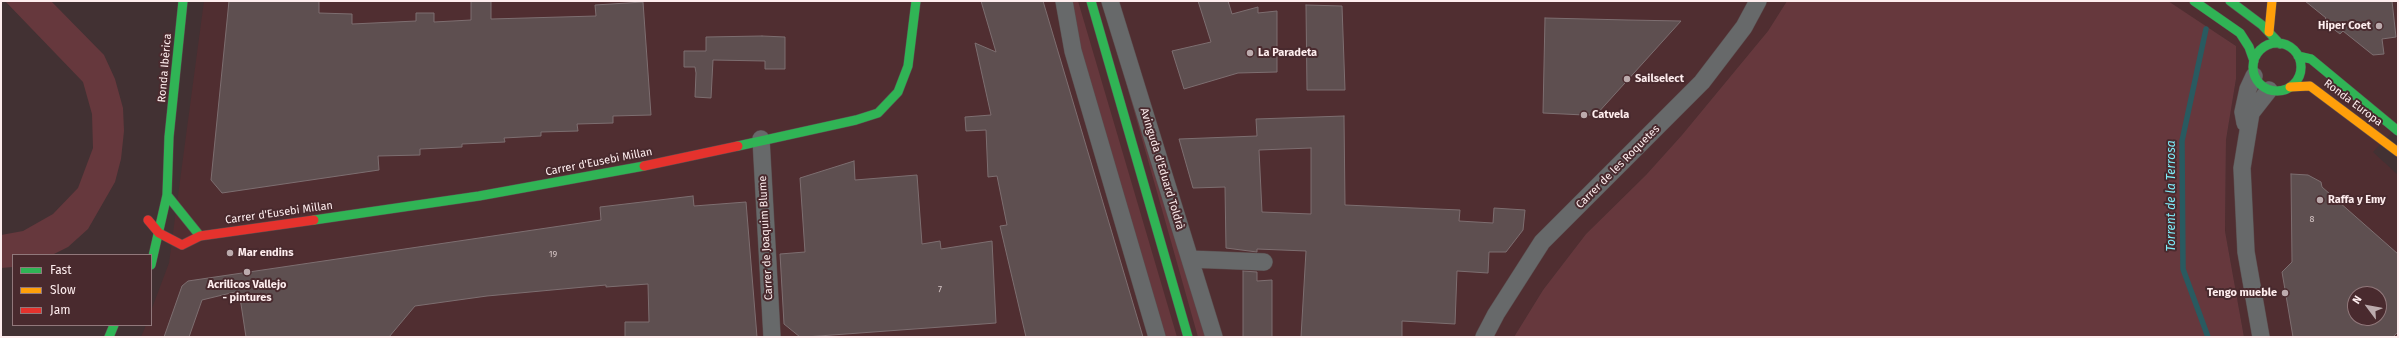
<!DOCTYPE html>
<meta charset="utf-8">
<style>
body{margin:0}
#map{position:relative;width:2399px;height:338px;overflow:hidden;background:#423133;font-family:"Fira Sans",sans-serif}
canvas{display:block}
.frame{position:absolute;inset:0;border:2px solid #feedee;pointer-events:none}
.legend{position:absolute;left:12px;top:254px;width:140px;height:72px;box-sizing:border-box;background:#492a2e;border:1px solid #91787b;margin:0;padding:5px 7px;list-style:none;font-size:12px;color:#feedee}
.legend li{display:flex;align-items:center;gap:8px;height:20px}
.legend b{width:20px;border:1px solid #91787b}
.north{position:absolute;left:2347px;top:286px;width:40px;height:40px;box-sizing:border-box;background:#492a2e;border:1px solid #91787b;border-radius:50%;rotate:302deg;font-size:11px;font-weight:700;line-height:16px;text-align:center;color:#feedee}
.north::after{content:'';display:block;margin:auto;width:14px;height:18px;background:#bcabad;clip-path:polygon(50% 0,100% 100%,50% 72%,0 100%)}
</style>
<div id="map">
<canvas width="2399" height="338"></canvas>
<div class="frame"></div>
<ul class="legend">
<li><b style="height:5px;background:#30b455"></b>Fast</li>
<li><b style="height:5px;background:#ff9f0a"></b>Slow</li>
<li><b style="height:5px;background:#e5322d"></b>Jam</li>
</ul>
<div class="north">N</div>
</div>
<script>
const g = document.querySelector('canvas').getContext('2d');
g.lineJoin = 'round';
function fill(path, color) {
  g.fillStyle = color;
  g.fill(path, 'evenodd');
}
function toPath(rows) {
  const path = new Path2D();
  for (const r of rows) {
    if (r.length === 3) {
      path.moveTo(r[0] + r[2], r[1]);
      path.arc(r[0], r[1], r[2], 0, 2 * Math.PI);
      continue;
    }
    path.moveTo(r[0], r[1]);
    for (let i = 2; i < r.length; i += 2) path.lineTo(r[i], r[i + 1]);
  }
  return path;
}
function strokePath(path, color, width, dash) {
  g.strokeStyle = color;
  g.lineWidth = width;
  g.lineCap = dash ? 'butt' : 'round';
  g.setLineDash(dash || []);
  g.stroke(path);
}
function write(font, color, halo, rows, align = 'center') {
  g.font = font + ' "Fira Sans",sans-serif';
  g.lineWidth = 4;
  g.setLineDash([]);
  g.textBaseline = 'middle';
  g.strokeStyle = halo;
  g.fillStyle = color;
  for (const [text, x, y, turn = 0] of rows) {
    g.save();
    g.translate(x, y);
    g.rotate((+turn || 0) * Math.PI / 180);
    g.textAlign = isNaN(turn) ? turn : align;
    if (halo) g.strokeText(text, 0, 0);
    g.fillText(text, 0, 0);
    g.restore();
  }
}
fill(toPath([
 [204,1,1787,1,1768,31,1682,135,1646,175,1586,234,1543,290,1514,337,141,337,146,325,151,325,151,311,169,263],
 [2167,1,2398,1,2398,126,2373,152,2398,175,2398,337,2244,337,2225,231,2226,140,2236,79,2236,46],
 [2355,294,2379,294,2379,318,2355,318]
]), '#502e31');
fill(toPath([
 [5,1,51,1,104,55,115,79,123,108,124,131,121,159,115,182,88,229,68,247,52,255,13,255,13,267,1,268,1,235,23,231,53,214,78,188,93,148,92,114,83,82],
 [1071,1,1078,1,1177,337,1163,337,1085,67],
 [1103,1,1207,337,1198,337],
 [1787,1,2168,1,2236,46,2236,79,2226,140,2225,231,2244,337,1514,337,1543,290,1586,234,1646,175,1682,135,1768,31]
]), '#66383d');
strokePath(toPath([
 [2206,29,2182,141,2183,269,2208,337]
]), '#295a60', 5.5);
const building = toPath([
 [229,1,319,1,319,13,352,14,352,24,416,21,416,13,434,13,434,22,471,20,471,1,491,1,491,19,596,16,595,5,643,2,651,115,613,116,613,123,577,124,578,131,541,132,541,136,504,138,505,142,462,144,462,147,420,149,420,155,378,156,379,170,222,193,211,180,229,1],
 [981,1,1043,1,1143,337,1026,337,1000,226,1007,225,997,176,988,177,986,130,966,131,965,117,991,115,975,43,996,52,981,1],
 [1198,1,1228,1,1232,14,1258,7,1258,13,1277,11,1277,72,1238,73,1184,89,1172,51,1211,42,1198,1],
 [2305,1,2392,1,2396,37,2382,39,2384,54,2373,55,2343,31,2340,34,2323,21,2326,18,2305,1],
 [1306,5,1342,6,1345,90,1307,90,1306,5],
 [1545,18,1628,20,1681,21,1596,115,1584,115,1543,113,1545,18],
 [762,36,785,37,785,69,765,69,765,61,713,60,711,98,695,97,696,73,695,67,684,67,684,51,706,51,706,37,762,36],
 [1344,116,1345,205,1460,210,1459,221,1493,223,1494,208,1525,210,1523,230,1506,252,1489,252,1488,273,1457,271,1455,324,1402,321,1402,337,1301,337,1306,251,1257,249,1257,252,1226,248,1225,187,1193,188,1179,139,1257,136,1256,119,1344,116],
 [1311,148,1311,214,1262,212,1259,150,1311,148],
 [854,161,855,180,917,175,922,244,940,241,941,249,992,241,996,323,805,337,800,337,784,324,780,254,805,252,800,178,854,161],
 [2291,174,2308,175,2321,182,2322,187,2398,254,2398,332,2393,337,2293,337,2282,272,2292,262,2291,174],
 [2355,294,2379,294,2379,318,2355,318,2355,294],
 [693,196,694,206,746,202,757,337,625,337,625,322,649,322,648,284,606,287,606,285,487,296,415,306,389,337,246,337,239,291,202,300,189,337,164,337,182,286,188,281,601,220,600,207,693,196],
 [1243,271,1257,272,1257,281,1272,280,1272,337,1243,337,1243,271]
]);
fill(building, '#5e4f50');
strokePath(building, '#7d6e70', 1);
const street = toPath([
 [1064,1,1073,51,1157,337],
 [1110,1,1214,337],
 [2245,123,2243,112,2248,89,2254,76],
 [761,139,772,337],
 [1190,259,1264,262],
 [1484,337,1496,314,1542,242,1702,82,1744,27,1758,1],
 [2261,337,2246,252,2242,168,2251,113,2269,90]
]);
const fast = toPath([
 [1091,1,1188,337],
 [2194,1,2240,33,2249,47,2254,61],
 [2230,1,2262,25,2280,44],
 [2277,67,24],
 [2298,56,2311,59,2398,131],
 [738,146,856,120,878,113,898,92,908,66,916,1],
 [167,195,200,236],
 [314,220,479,196,644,166],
 [151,265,167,195,169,137,183,1],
 [109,337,114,325]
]);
const slow = toPath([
 [2269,32,2272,1],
 [2290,87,2310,86,2398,152]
]);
const jam = toPath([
 [644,166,738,146],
 [148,220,159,233,182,245,200,236,314,220]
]);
strokePath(street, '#5b4d4e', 18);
strokePath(fast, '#5b4d4e', 10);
strokePath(slow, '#5b4d4e', 10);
strokePath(jam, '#5b4d4e', 10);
strokePath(street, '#67696a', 17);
strokePath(fast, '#30b455', 9);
strokePath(slow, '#ff9f0a', 9);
strokePath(jam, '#e5322d', 9);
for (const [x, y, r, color] of [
 [2379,26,4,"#bcabad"],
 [1250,53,4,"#bcabad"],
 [1627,79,4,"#bcabad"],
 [1584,115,4,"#bcabad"],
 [2320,200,4,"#bcabad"],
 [230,253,4,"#bcabad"],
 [247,272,4,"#bcabad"],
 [2285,293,4,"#bcabad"]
]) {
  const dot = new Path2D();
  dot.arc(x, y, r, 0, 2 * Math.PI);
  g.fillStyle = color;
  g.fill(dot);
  strokePath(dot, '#492a2e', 1.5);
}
write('9px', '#d6c6c6', null, [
 ["8",2312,219],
 ["19",553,254],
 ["7",940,289]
]);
write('bold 11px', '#feedee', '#492a2e', [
 ["Hiper Coet",2371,26,"right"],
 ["La Paradeta",1258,53],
 ["Sailselect",1635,79],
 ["Catvela",1592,115],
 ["Raffa y Emy",2328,200],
 ["Mar endins",238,253],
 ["Acrilicos Vallejo",247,285,"center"],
 ["- pintures",247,298,"center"],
 ["Tengo mueble",2277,293,"right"]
], 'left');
write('11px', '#feedee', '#492a2e', [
 ["Ronda Ibèrica",165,68,-85],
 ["Ronda Europa",2353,103,37],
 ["Carrer d'Eusebi Millan",599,162,-11],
 ["Carrer de les Roquetes",1618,167,-45],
 ["Avinguda d'Eduard Toldrà",1162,169,73],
 ["Carrer d'Eusebi Millan",279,213,-8],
 ["Carrer de Joaquim Blume",766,238,-93]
]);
write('italic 12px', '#7fecf8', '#492a2e', [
 ["Torrent de la Terrosa",2172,196,-90]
]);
</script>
